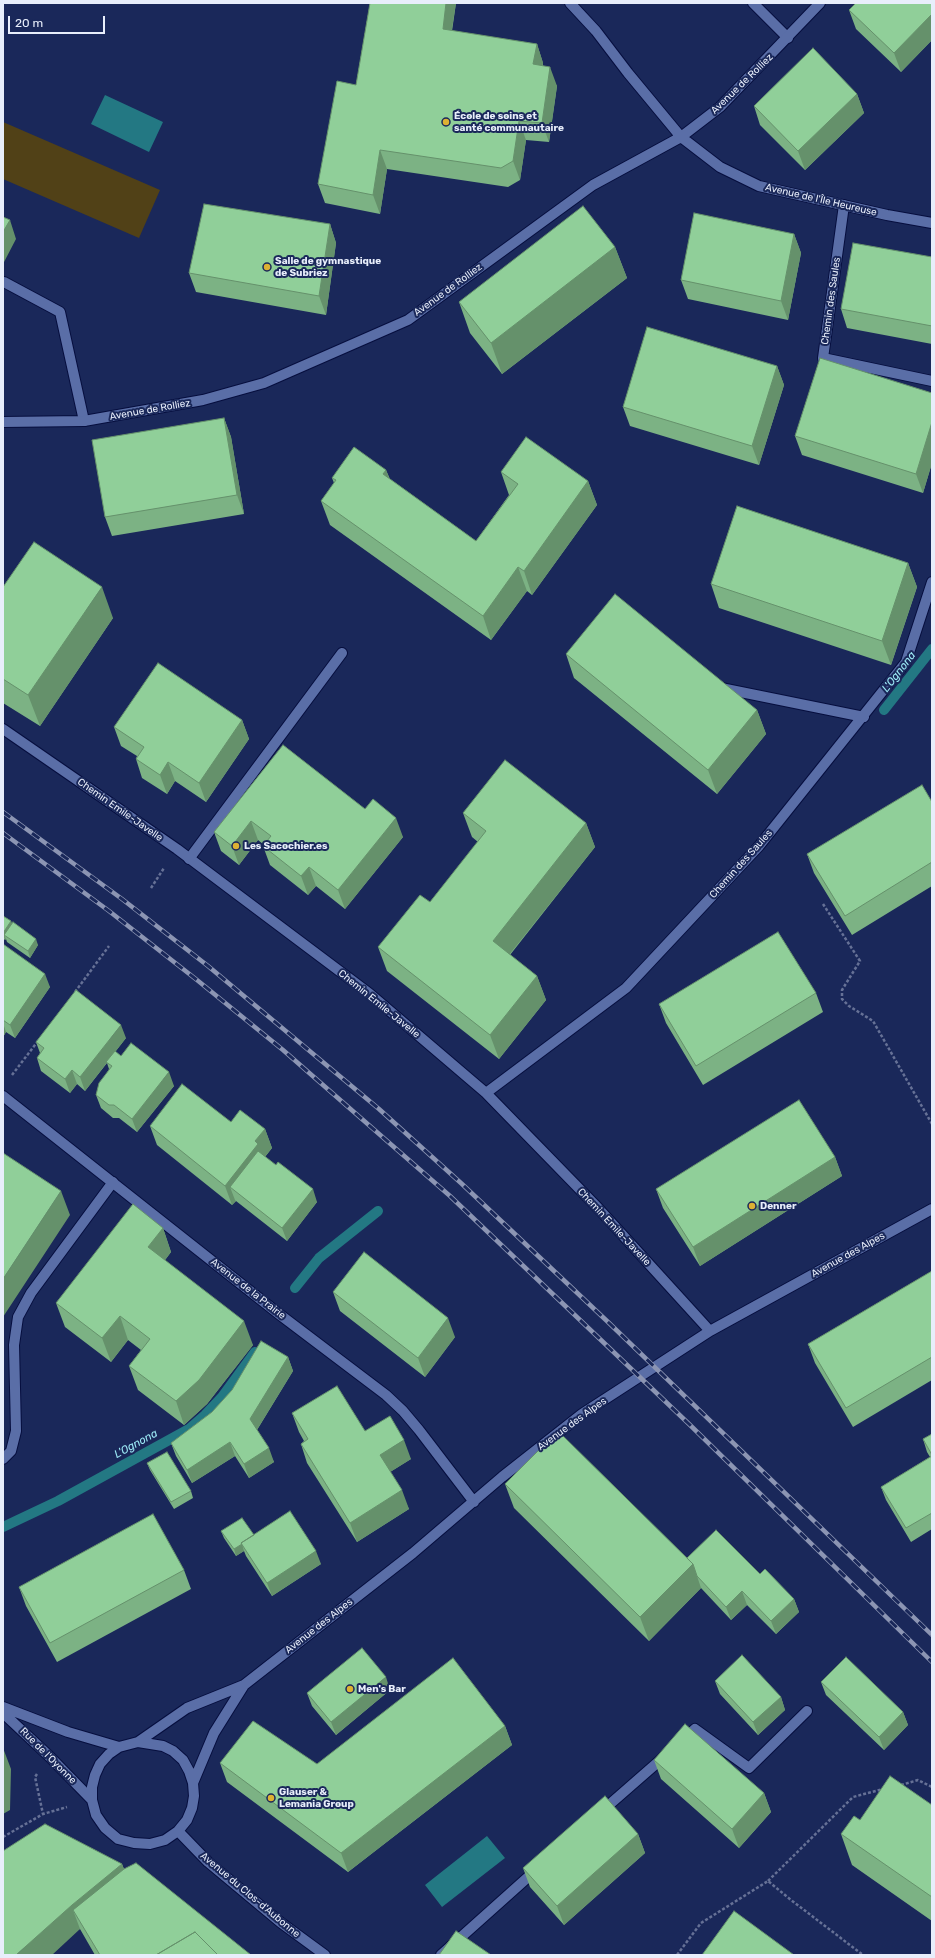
<!DOCTYPE html>
<meta charset="utf-8">
<style>
body{margin:0}
#map{position:relative;width:935px;height:1958px;overflow:hidden;background:#1a285a;font-family:Rubik,sans-serif}
canvas{display:block}
.frame{position:absolute;inset:0;border:4px solid #e8eefb;pointer-events:none}
.scale{position:absolute;left:8px;top:16px;width:97px;height:18px;box-sizing:border-box;border:2px solid #e8eefb;border-top:0;padding-left:5px;font-size:12px;line-height:14px;white-space:nowrap;color:#e8eefb;-webkit-text-stroke:3px #1a285a;paint-order:stroke}
</style>
<div id="map">
<canvas width="935" height="1958"></canvas>
<div class="frame"></div>
<div class="scale">20 m</div>
</div>
<script>
const g = document.querySelector('canvas').getContext('2d');
g.lineJoin = 'round';
function fill(path, color) {
  g.fillStyle = color;
  g.fill(path, 'evenodd');
}
function toPath(rows) {
  const path = new Path2D();
  for (const r of rows) {
    path.moveTo(r[0], r[1]);
    for (let i = 2; i < r.length; i += 2) path.lineTo(r[i], r[i + 1]);
  }
  return path;
}
function strokePath(path, color, width, dash) {
  g.strokeStyle = color;
  g.lineWidth = width;
  g.lineCap = dash ? 'butt' : 'round';
  g.setLineDash(dash || []);
  g.stroke(path);
}
function write(font, color, halo, rows, align = 'center') {
  g.font = font + ' Rubik,sans-serif';
  g.lineWidth = 4;
  g.setLineDash([]);
  g.textBaseline = 'middle';
  g.strokeStyle = halo;
  g.fillStyle = color;
  for (const [text, x, y, turn = 0] of rows) {
    g.save();
    g.translate(x, y);
    g.rotate((+turn || 0) * Math.PI / 180);
    g.textAlign = isNaN(turn) ? turn : align;
    if (halo) g.strokeText(text, 0, 0);
    g.fillText(text, 0, 0);
    g.restore();
  }
}
fill(toPath([
 [3,122,160,190,139,238,3,179]
]), '#514117');
fill(toPath([
 [105,95,163,122,149,152,91,124],
 [487,1836,505,1858,442,1907,425,1885]
]), '#237883');
strokePath(toPath([
 [884,710,932,649],
 [295,1288,319,1258,378,1211],
 [3,1527,58,1501,189,1429,205,1415,222,1397,255,1352]
]), '#237883', 10);
const lane = toPath([
 [753,3,788,38],
 [4,282,60,312,84,421],
 [721,688,864,717],
 [189,859,342,653],
 [3,1459,11,1451,16,1431,14,1345,18,1317,31,1293,113,1182],
 [683,1740,695,1729,749,1768,807,1711],
 [602,1811,665,1756],
 [441,1955,536,1870]
]);
const street = toPath([
 [570,3,596,31,628,73,681,137,720,167,759,186,887,215,932,223],
 [844,205,823,358,932,381],
 [3,422,84,421,203,400,264,383,408,320,593,185,681,137,720,107,820,3],
 [3,729,177,849,370,994,486,1093,598,1208,710,1331],
 [486,1093,626,988,759,846,906,662,932,582],
 [3,1096,279,1314,386,1395,403,1411,419,1430,474,1502],
 [3,1707,68,1732,119,1747],
 [3,1713,49,1756,92,1800],
 [138,1742,187,1708,244,1685,413,1553,502,1477,582,1414,710,1331,932,1209],
 [193,1783,189,1771,183,1760,173,1751,163,1746,138,1742,119,1747,109,1754,100,1764,95,1775,92,1787,92,1800,96,1815,105,1828,118,1839,134,1843,150,1844,165,1840,178,1831,187,1820,192,1808,194,1796,193,1783,214,1733,244,1685],
 [178,1831,208,1862,280,1922,325,1955]
]);
strokePath(lane, '#060e3e', 12);
strokePath(street, '#060e3e', 12);
strokePath(toPath([
 [151,888,164,868],
 [823,904,860,961,842,990,842,999,849,1006,873,1021,932,1124],
 [75,992,109,946],
 [12,1075,38,1041],
 [37,1774,35,1777,43,1814],
 [901,1785,918,1780,932,1787],
 [3,1837,43,1814,67,1807],
 [768,1881,853,1797,883,1789],
 [677,1955,701,1923,768,1881,791,1900,863,1955]
]), '#667196', 2.5, [3, 2]);
strokePath(lane, '#5a6ea7', 10);
strokePath(street, '#5a6ea7', 10);
const rail = toPath([
 [3,812,122,899,208,966,379,1109,462,1184,608,1322,932,1635],
 [3,833,109,911,197,980,283,1050,450,1196,689,1424,932,1662]
]);
strokePath(rail, '#8c95b3', 4.5);
strokePath(rail, '#1a285a', 3, [9]);
fill(toPath([
 [370,3,456,3,452,31,537,44,543,63,543,66,557,86,549,142,526,140,520,180,508,187,387,169,380,214,325,203,318,184,356,85],
 [932,3,932,40,901,72,856,29,849,10],
 [857,94,864,113,805,170,760,125,754,106],
 [330,224,336,243,326,315,196,292,189,273],
 [794,234,801,253,788,320,688,299,681,280],
 [615,247,627,278,502,374,470,333,459,302],
 [932,257,932,344,847,328,841,309],
 [777,366,784,385,759,465,630,426,623,407],
 [932,393,932,463,923,493,802,455,795,436],
 [224,418,231,437,244,514,112,536,105,517],
 [386,470,390,479,476,541,509,495,501,472,588,481,597,505,532,595,527,591,491,640,330,525,321,501,334,483,332,478],
 [908,563,917,587,891,665,719,608,711,584],
 [3,587,113,618,40,726,3,703],
 [566,654,757,710,766,734,717,794,574,678],
 [242,720,249,739,206,802,175,781,167,794,142,778,136,759,137,756,121,746,114,727],
 [283,745,365,809,403,837,345,909,316,886,308,895,270,865,263,846,264,845,258,840,239,865,221,851,214,832],
 [932,802,932,886,852,935,814,873,807,854],
 [463,813,586,823,595,847,510,955,537,976,546,1000,499,1059,387,971,378,947,430,902,478,842,472,837],
 [3,916,11,921,12,924,38,945,30,958,7,942,6,939,5,940,3,938],
 [3,944,50,987,15,1038,6,1032,3,1037],
 [816,993,823,1012,703,1085,666,1023,659,1004],
 [126,1038,115,1052,121,1056,174,1086,137,1132,119,1118,113,1118,101,1108,96,1095,109,1069,107,1063,85,1091,77,1084,70,1093,41,1071,37,1058,40,1053,36,1042],
 [231,1122,265,1129,272,1148,265,1157,317,1202,287,1241,236,1201,232,1205,157,1145,150,1126],
 [835,1157,842,1176,700,1266,663,1208,656,1189],
 [163,1228,171,1252,165,1260,253,1345,207,1404,184,1425,138,1390,129,1366,141,1350,128,1340,111,1362,65,1327,56,1303],
 [932,1271,932,1380,853,1427,815,1363,808,1344],
 [333,1292,455,1337,425,1377,340,1311],
 [288,1357,293,1371,257,1430,274,1462,249,1478,235,1456,192,1483,176,1456,171,1443,212,1412,232,1390],
 [292,1413,365,1431,411,1459,390,1472,409,1509,357,1542,307,1463,301,1444,304,1441,299,1432],
 [932,1434,932,1529,911,1542,886,1500,881,1487,930,1457,927,1452,923,1439],
 [147,1463,191,1491,193,1498,174,1509,150,1470],
 [505,1484,687,1558,760,1574,794,1599,799,1612,776,1634,747,1605,731,1620,701,1588,649,1641,514,1508],
 [221,1531,254,1535,321,1564,272,1596,246,1556,244,1551,236,1556,224,1538],
 [184,1570,191,1589,57,1662,26,1606,19,1587],
 [715,1681,781,1697,785,1710,758,1735,720,1694],
 [821,1682,903,1712,908,1725,884,1750,826,1695],
 [390,1690,336,1735,312,1706,307,1693],
 [505,1726,512,1745,348,1872,227,1782,220,1763,317,1764],
 [654,1760,764,1793,771,1812,739,1848,661,1779],
 [932,1805,932,1921,852,1865,841,1834,860,1820],
 [638,1834,645,1853,564,1925,530,1887,523,1868],
 [122,1864,124,1869,251,1955,95,1955,80,1929,3,1955]
]), '#7cb284');
fill(toPath([
 [446,3,456,3,449,48,443,29],
 [932,14,932,40,901,72,894,53],
 [537,44,543,63,540,83,533,64],
 [550,67,557,86,549,142,542,123],
 [857,94,864,113,805,170,798,151],
 [519,121,526,140,520,180,513,161],
 [380,150,387,169,380,214,373,195],
 [10,220,16,239,3,264,3,232],
 [330,224,336,243,326,315,319,296],
 [794,234,801,253,788,320,781,301],
 [615,247,627,278,502,374,491,343],
 [777,366,784,385,759,465,752,446],
 [224,418,231,437,244,514,237,495],
 [932,422,932,463,923,493,916,474],
 [386,470,395,494,383,474],
 [3,473,4,475,3,488],
 [588,481,597,505,532,595,524,571],
 [908,563,917,587,891,665,882,641],
 [518,567,527,591,491,640,483,616],
 [102,587,113,618,40,726,28,695],
 [757,710,766,734,717,794,708,770],
 [242,720,249,739,206,802,199,783],
 [168,762,175,781,167,794,160,775],
 [396,818,403,837,345,909,338,890],
 [251,821,258,840,239,865,232,846],
 [586,823,595,847,501,965,493,941],
 [309,867,316,886,308,895,301,876],
 [11,921,13,928,4,935,6,939,5,940,3,933],
 [36,939,38,945,30,958,28,951],
 [45,974,50,987,15,1038,10,1025],
 [537,976,546,1000,499,1059,490,1035],
 [3,1023,6,1032,3,1037],
 [121,1025,126,1038,85,1091,80,1077],
 [72,1070,77,1084,70,1093,65,1079],
 [169,1072,174,1086,137,1132,132,1119],
 [265,1129,272,1148,263,1159,230,1187,235,1200,236,1201,232,1205,225,1186,255,1141],
 [835,1157,842,1176,700,1266,693,1247],
 [313,1189,317,1202,287,1241,282,1228],
 [61,1191,70,1215,3,1317,3,1279],
 [163,1228,171,1252,157,1271,148,1247],
 [120,1316,128,1340,111,1362,102,1338],
 [448,1318,455,1337,425,1377,418,1358],
 [244,1321,253,1345,207,1404,184,1425,176,1401],
 [288,1357,293,1371,255,1433,250,1419],
 [404,1440,411,1459,387,1474,380,1455],
 [230,1442,235,1456,192,1483,187,1470],
 [269,1448,274,1462,249,1478,244,1464],
 [402,1490,409,1509,357,1542,350,1523],
 [242,1544,244,1551,236,1556,234,1549],
 [316,1551,321,1564,272,1596,267,1583],
 [693,1564,701,1588,649,1641,640,1617],
 [742,1591,747,1605,731,1620,726,1607],
 [794,1599,799,1612,776,1634,771,1621],
 [386,1677,390,1690,336,1735,331,1722],
 [781,1697,785,1710,758,1735,753,1722],
 [903,1712,908,1725,884,1750,879,1737],
 [505,1726,512,1745,348,1872,341,1853],
 [3,1748,11,1769,10,1810,3,1814],
 [764,1793,771,1812,739,1848,732,1829],
 [638,1834,645,1853,564,1925,557,1906],
 [122,1864,131,1888,73,1910,80,1929,52,1955,16,1955,72,1905]
]), '#65916b');
const building = toPath([
 [370,3,446,3,443,29,537,44,533,64,550,67,542,123,519,121,513,161,501,168,380,150,373,195,318,184,337,81,356,85,370,3],
 [856,3,932,3,932,14,894,53,849,10,856,3],
 [813,48,857,94,798,151,754,106,813,48],
 [204,204,330,224,319,296,189,273,204,204],
 [583,206,615,247,491,343,459,302,583,206],
 [694,213,794,234,781,301,681,280,694,213],
 [3,217,10,220,3,232,3,217],
 [853,243,932,257,932,326,841,309,853,243],
 [647,327,777,366,752,446,623,407,647,327],
 [820,358,932,393,932,422,916,474,795,436,820,358],
 [224,418,237,495,105,517,92,440,224,418],
 [526,437,588,481,524,571,518,567,483,616,321,501,336,480,332,478,354,447,386,470,383,474,476,541,518,484,501,472,526,437],
 [737,506,908,563,882,641,711,584,737,506],
 [34,542,102,587,28,695,3,679,3,587,34,542],
 [615,594,757,710,708,770,566,654,615,594],
 [158,663,242,720,199,783,168,762,160,775,136,759,144,747,114,727,158,663],
 [283,745,365,809,373,799,396,818,338,890,309,867,301,876,263,846,271,836,251,821,232,846,214,832,283,745],
 [505,760,586,823,493,941,537,976,490,1035,378,947,420,895,430,902,486,831,463,813,505,760],
 [922,785,932,802,932,862,845,916,807,854,922,785],
 [3,916,11,921,3,933,3,916],
 [13,922,36,939,28,951,4,935,13,922],
 [778,932,816,993,696,1066,659,1004,778,932],
 [3,944,45,974,10,1025,3,1020,3,944],
 [76,990,121,1025,80,1077,72,1070,65,1079,37,1058,44,1048,36,1042,76,990],
 [131,1043,169,1072,132,1119,114,1105,109,1105,96,1095,99,1083,112,1066,106,1062,115,1051,121,1056,131,1043],
 [182,1084,231,1122,240,1110,265,1129,255,1141,258,1144,225,1186,150,1126,182,1084],
 [799,1100,835,1157,693,1247,656,1189,799,1100],
 [258,1151,276,1165,278,1162,313,1189,282,1228,230,1187,258,1151],
 [3,1153,61,1191,3,1279,3,1153],
 [133,1204,163,1228,148,1247,244,1321,199,1380,176,1401,129,1366,150,1339,120,1316,102,1338,56,1303,133,1204],
 [364,1252,448,1318,418,1358,333,1292,364,1252],
 [932,1271,932,1357,846,1408,808,1344,932,1271],
 [261,1341,288,1357,250,1419,269,1448,244,1464,230,1442,187,1470,171,1443,212,1412,232,1390,261,1341],
 [337,1386,365,1431,390,1416,404,1440,380,1455,402,1490,350,1523,301,1444,308,1439,292,1413,337,1386],
 [558,1431,693,1564,640,1617,505,1484,558,1431],
 [932,1434,932,1455,923,1439,932,1434],
 [167,1452,191,1491,171,1502,147,1463,167,1452],
 [932,1456,932,1513,906,1528,881,1487,932,1456],
 [290,1511,316,1551,267,1583,241,1543,290,1511],
 [153,1514,184,1570,50,1643,19,1587,153,1514],
 [242,1518,254,1535,241,1543,242,1544,234,1549,221,1531,242,1518],
 [716,1530,760,1574,765,1569,794,1599,771,1621,742,1591,726,1607,697,1576,693,1564,687,1558,716,1530],
 [362,1648,386,1677,331,1722,307,1693,362,1648],
 [742,1655,781,1697,753,1722,715,1681,742,1655],
 [846,1657,903,1712,879,1737,821,1682,846,1657],
 [453,1658,505,1726,341,1853,220,1763,253,1721,317,1764,453,1658],
 [685,1724,764,1793,732,1829,654,1760,685,1724],
 [890,1776,932,1805,932,1897,841,1834,854,1816,860,1820,890,1776],
 [605,1796,638,1834,557,1906,523,1868,605,1796],
 [45,1824,122,1864,72,1905,16,1955,3,1955,3,1851,45,1824],
 [136,1863,251,1955,218,1955,195,1932,156,1955,100,1955,73,1910,124,1869,136,1863],
 [734,1911,794,1955,702,1955,734,1911],
 [456,1931,491,1955,439,1955,456,1931],
 [195,1932,218,1955,156,1955,195,1932]
]);
fill(building, '#90cf99');
strokePath(building, '#65916b', 1);
for (const [x, y, r, color] of [
 [446,122,4,"#ddb133"],
 [267,267,4,"#ddb133"],
 [236,846,4,"#ddb133"],
 [752,1206,4,"#ddb133"],
 [350,1689,4,"#ddb133"],
 [271,1798,4,"#ddb133"]
]) {
  const dot = new Path2D();
  dot.arc(x, y, r, 0, 2 * Math.PI);
  g.fillStyle = color;
  g.fill(dot);
  strokePath(dot, '#1a285a', 1.5);
}
write('10px', '#e8eefb', '#1a285a', [
 ["Avenue de Rolliez",742,84,-44],
 ["Avenue de l'Île Heureuse",821,200,13],
 ["Avenue de Rolliez",448,290,-36],
 ["Chemin des Saules",831,301,-82],
 ["Avenue de Rolliez",150,410,-10],
 ["Chemin Emile-Javelle",120,810,35],
 ["Chemin des Saules",741,864,-48],
 ["Chemin Emile-Javelle",379,1004,39],
 ["Chemin Emile-Javelle",614,1227,47],
 ["Avenue des Alpes",848,1255,-29],
 ["Avenue de la Prairie",248,1289,38],
 ["Avenue des Alpes",572,1424,-36],
 ["Avenue des Alpes",319,1626,-38],
 ["Rue de l'Oyonne",48,1756,45],
 ["Avenue du Clos-d'Aubonne",250,1895,40]
]);
write('bold 10px', '#e8eefb', '#1a285a', [
 ["École de soins et",454,116],
 ["santé communautaire",454,128],
 ["Salle de gymnastique",275,261],
 ["de Subriez",275,273],
 ["Les Sacochier.es",244,846],
 ["Denner",760,1206],
 ["Men's Bar",358,1689],
 ["Glauser &",279,1792],
 ["Lemania Group",279,1804]
], 'left');
write('italic 11px', '#9debf7', '#1a285a', [
 ["L'Ognona",899,672,-52],
 ["L'Ognona",136,1444,-29]
]);
</script>
